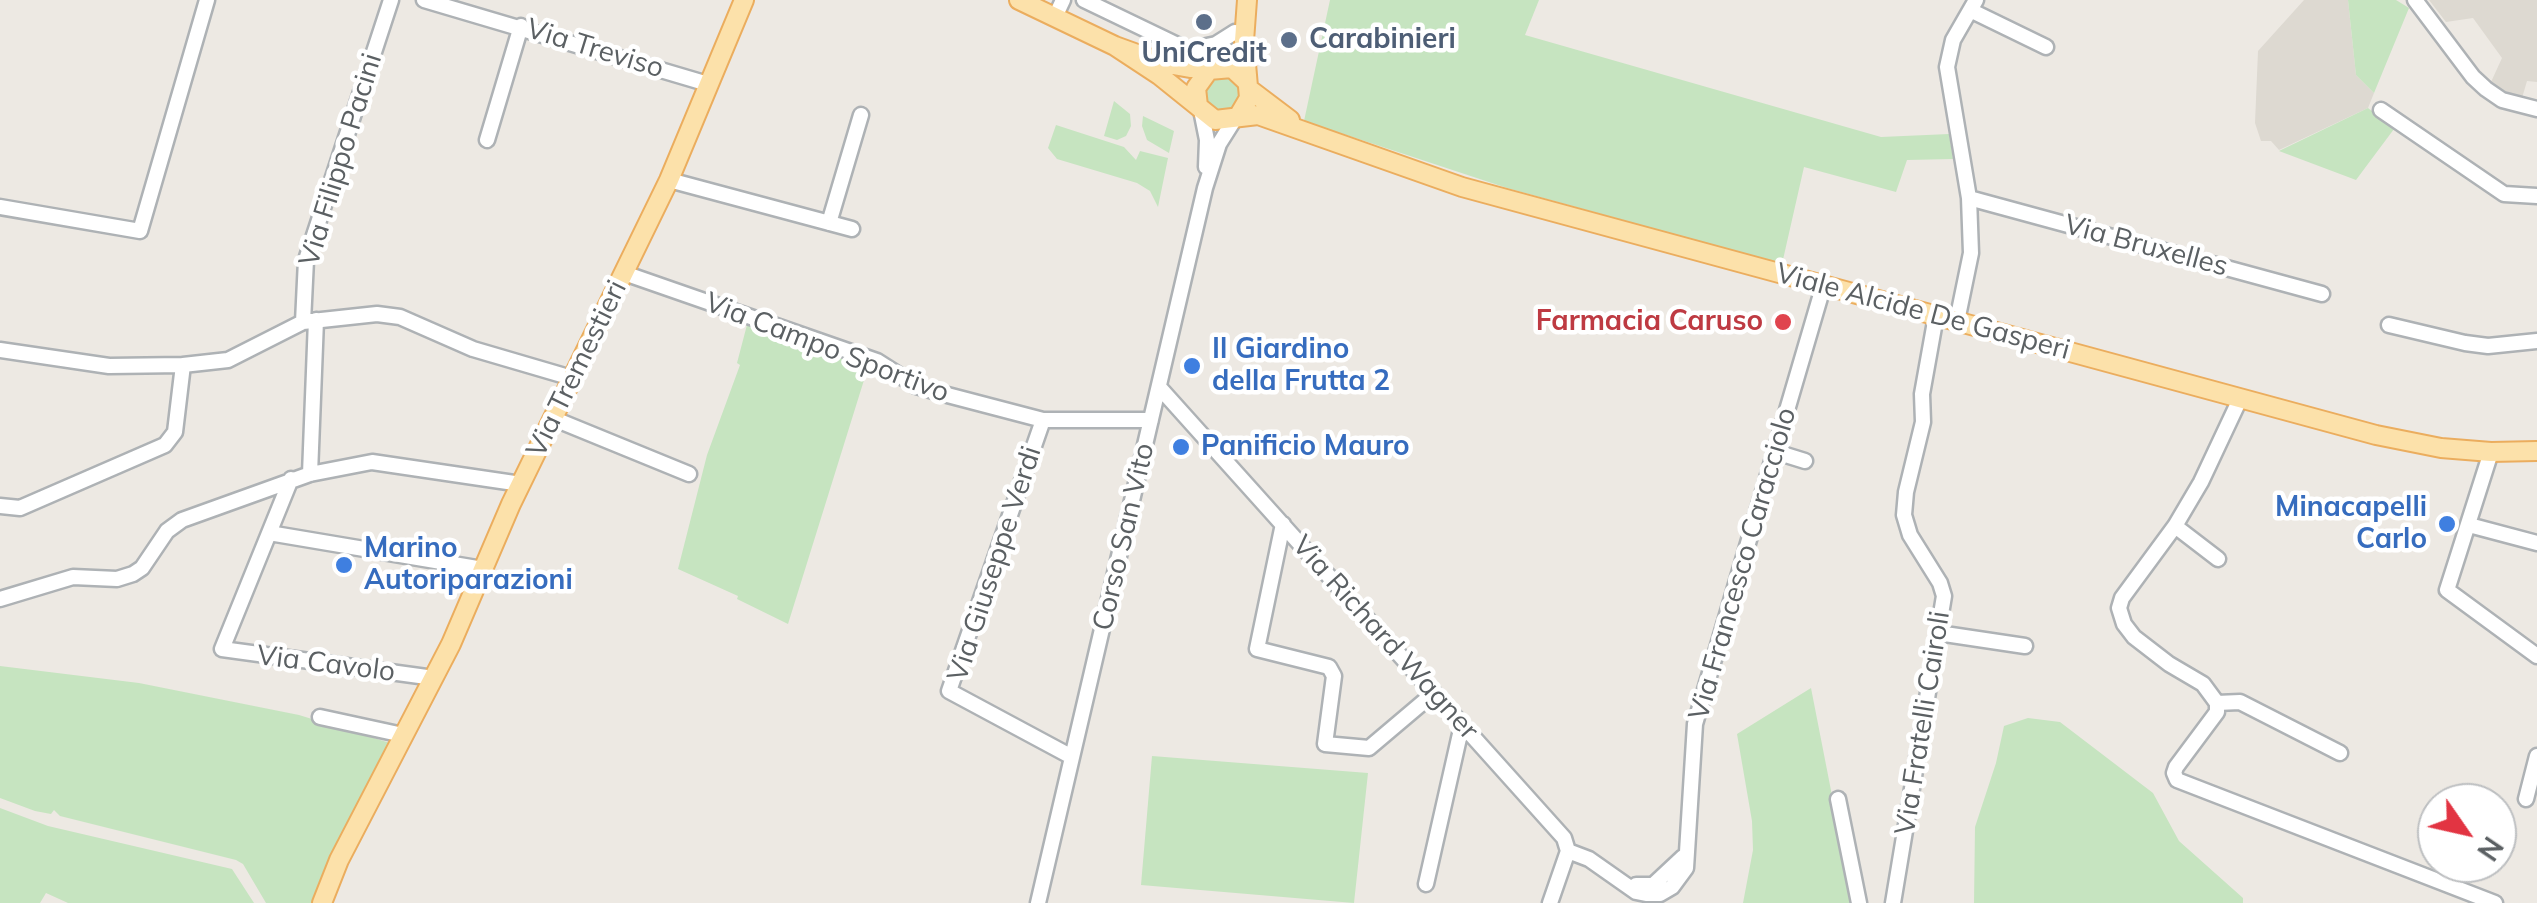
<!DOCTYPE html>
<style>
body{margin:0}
#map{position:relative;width:2537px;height:903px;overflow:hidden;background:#ede9e3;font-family:Mulish,sans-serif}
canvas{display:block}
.north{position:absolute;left:2417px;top:783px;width:100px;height:100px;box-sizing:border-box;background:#fff;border:2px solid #bdbfc1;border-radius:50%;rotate:124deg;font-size:28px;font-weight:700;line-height:40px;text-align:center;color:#5b6063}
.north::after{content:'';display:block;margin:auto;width:35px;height:45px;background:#e23442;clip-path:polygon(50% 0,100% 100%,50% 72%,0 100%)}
</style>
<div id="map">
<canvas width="2537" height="903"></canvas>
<div class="north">N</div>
</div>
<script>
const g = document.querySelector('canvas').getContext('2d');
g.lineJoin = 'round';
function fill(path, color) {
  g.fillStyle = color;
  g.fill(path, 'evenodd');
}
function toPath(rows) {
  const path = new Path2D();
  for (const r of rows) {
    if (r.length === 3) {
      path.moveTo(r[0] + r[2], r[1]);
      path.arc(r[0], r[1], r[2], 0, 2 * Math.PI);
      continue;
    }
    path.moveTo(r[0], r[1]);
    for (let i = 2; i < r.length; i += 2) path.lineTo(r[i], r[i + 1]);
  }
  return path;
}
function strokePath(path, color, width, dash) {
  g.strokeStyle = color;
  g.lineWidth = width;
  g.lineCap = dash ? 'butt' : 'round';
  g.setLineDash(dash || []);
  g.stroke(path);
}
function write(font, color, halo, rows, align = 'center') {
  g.font = font + ' Mulish,sans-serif';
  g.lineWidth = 9;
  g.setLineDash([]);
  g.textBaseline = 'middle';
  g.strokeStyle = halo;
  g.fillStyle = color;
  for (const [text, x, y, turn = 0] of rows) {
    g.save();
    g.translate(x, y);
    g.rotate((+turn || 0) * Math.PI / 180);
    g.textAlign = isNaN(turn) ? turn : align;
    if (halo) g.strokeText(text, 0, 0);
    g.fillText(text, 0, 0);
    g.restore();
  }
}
fill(toPath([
 [2304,0,2348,0,2356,75,2374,93,2368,108,2279,150,2271,141,2261,141,2255,123,2258,51],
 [2429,0,2537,0,2537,82,2527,81,2522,98,2498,88,2491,82,2502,58,2473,18,2446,22]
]), '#ddd9d1');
fill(toPath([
 [1330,0,1539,0,1525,35,1881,137,1949,134,1953,159,1907,160,1896,192,1804,167,1782,264,1507,188,1304,121],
 [2348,0,2396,0,2409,8,2374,93,2356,75],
 [1222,93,17],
 [1114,101,1130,114,1131,126,1126,136,1117,140,1104,136],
 [2368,108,2394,129,2356,180,2279,151],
 [1143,116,1174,131,1169,153,1147,140,1142,126],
 [1056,125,1124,147,1136,160,1140,151,1168,158,1158,207,1150,191,1137,183,1057,159,1048,148],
 [748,321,785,336,787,343,792,345,795,340,869,364,788,624,737,599,738,596,678,569,707,455,740,365,737,363],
 [0,666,139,683,299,715,390,743,314,903,266,903,243,864,236,860,60,816,54,810,51,814,35,811,0,798],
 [1811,688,1853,903,1743,903,1753,850,1752,821,1737,734],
 [2028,718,2060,722,2153,793,2179,841,2243,898,2243,903,1974,903,1975,827,1996,763,2004,726],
 [1152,756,1368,773,1354,903,1141,885],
 [0,808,48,826,232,869,254,903,68,903,46,893,40,903,0,903]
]), '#c6e4c0');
const minor = toPath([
 [424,0,708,84],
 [1084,0,1188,50,1208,68],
 [2415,0,2473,77,2486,89,2502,100,2537,109],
 [1972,11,2046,47],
 [1055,17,1063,0],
 [1188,50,1216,44,1235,32],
 [1201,110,1207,140,1206,167],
 [2381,110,2504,194,2537,196],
 [487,140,521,26],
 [669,180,852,229],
 [1969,198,2322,294],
 [0,207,140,231,207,0],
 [829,223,861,115],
 [624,273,877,361,916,386,936,392,1043,420,1151,420],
 [1957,321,1971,253,1969,198,1947,67,1953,40,1976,0],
 [303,322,306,260,391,0],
 [2389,325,2465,343,2488,346,2537,341],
 [0,350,109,366,183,365],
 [1159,387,1564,838,1568,851,1550,903],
 [2240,399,2201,482,2175,526,2122,598,2119,608,2124,624,2134,637,2169,664,2203,684,2217,703,2217,712,2176,767,2174,773,2177,780,2495,903],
 [552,418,689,474],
 [1043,420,949,691,1072,757],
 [1776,452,1805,461],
 [2491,452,2447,590,2537,656],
 [310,474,316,320],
 [291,479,222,649,434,678],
 [0,506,20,508,165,445,175,432,183,365,228,360,303,322,377,314,400,317,473,349,572,378],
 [1283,524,1257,649,1329,667,1334,676,1325,744,1369,748,1434,693],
 [2469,525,2537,543],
 [2175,526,2218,559],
 [269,533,483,569],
 [0,599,73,577,117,579,133,574,142,568,167,531,182,520,310,474,372,462,521,484],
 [1938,633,2025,646],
 [2217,703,2240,702,2340,753],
 [320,717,403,735],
 [1838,799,1859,903],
 [2526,799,2537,756],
 [1568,851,1589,859,1636,892,1646,894,1660,894,1672,887,1686,868,1695,724,1824,284],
 [1426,884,1462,725],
 [1636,885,1653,885,1683,857],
 [1038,903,1205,188,1219,144,1236,117],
 [1893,903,1944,596,1940,583,1910,535,1904,515,1906,492,1923,422,1922,394,1936,316]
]);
const major = toPath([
 [1019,0,1115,46,1162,63,1190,68,1214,68],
 [1115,46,1159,75,1215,120,1258,115,1462,187,2376,435,2441,448,2491,452,2537,451],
 [1249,89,1290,120],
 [1198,106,1196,88,1209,70,1232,68,1247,82],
 [1239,115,1249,98,1244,41,1247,0],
 [322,903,339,860,451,644,511,504,669,180,744,0]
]);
strokePath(minor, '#aeb2b5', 19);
strokePath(major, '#ebad5e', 22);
strokePath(minor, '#fff', 14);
strokePath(major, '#fce1aa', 18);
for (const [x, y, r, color] of [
 [1204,22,10,"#5c6f8a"],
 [1289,40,10,"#5c6f8a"],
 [1783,322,10,"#e0444e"],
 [1192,366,10,"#3f7fe0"],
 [1181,447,10,"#3f7fe0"],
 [2447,524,10,"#3f7fe0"],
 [344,565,10,"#3f7fe0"]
]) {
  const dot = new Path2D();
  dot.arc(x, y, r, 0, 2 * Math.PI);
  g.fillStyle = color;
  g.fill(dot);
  strokePath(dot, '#fff', 4);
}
write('bold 28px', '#4e5e75', '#fff', [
 ["Carabinieri",1309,40],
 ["UniCredit",1204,54,"center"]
], 'left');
write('28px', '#5b6063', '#fff', [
 ["Via Treviso",595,49,17],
 ["Via Filippo Pacini",341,160,-73],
 ["Via Bruxelles",2146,246,15],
 ["Viale Alcide De Gasperi",1923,312,15],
 ["Via Campo Sportivo",827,348,21],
 ["Via Tremestieri",577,369,-64],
 ["Corso San Vito",1124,537,-77],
 ["Via Giuseppe Verdi",995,564,-72],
 ["Via Francesco Caracciolo",1743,564,-74],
 ["Via Richard Wagner",1385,638,48],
 ["Via Cavolo",326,664,7],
 ["Via Fratelli Cairoli",1923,723,-81]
]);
write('bold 28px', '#be3a42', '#fff', [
 ["Farmacia Caruso",1763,322]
], 'right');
write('bold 28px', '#366cbe', '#fff', [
 ["Il Giardino",1212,350],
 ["della Frutta 2",1212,382],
 ["Panificio Mauro",1201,447],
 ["Minacapelli",2427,508,"right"],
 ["Carlo",2427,540,"right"],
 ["Marino",364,549],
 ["Autoriparazioni",364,581]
], 'left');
</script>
